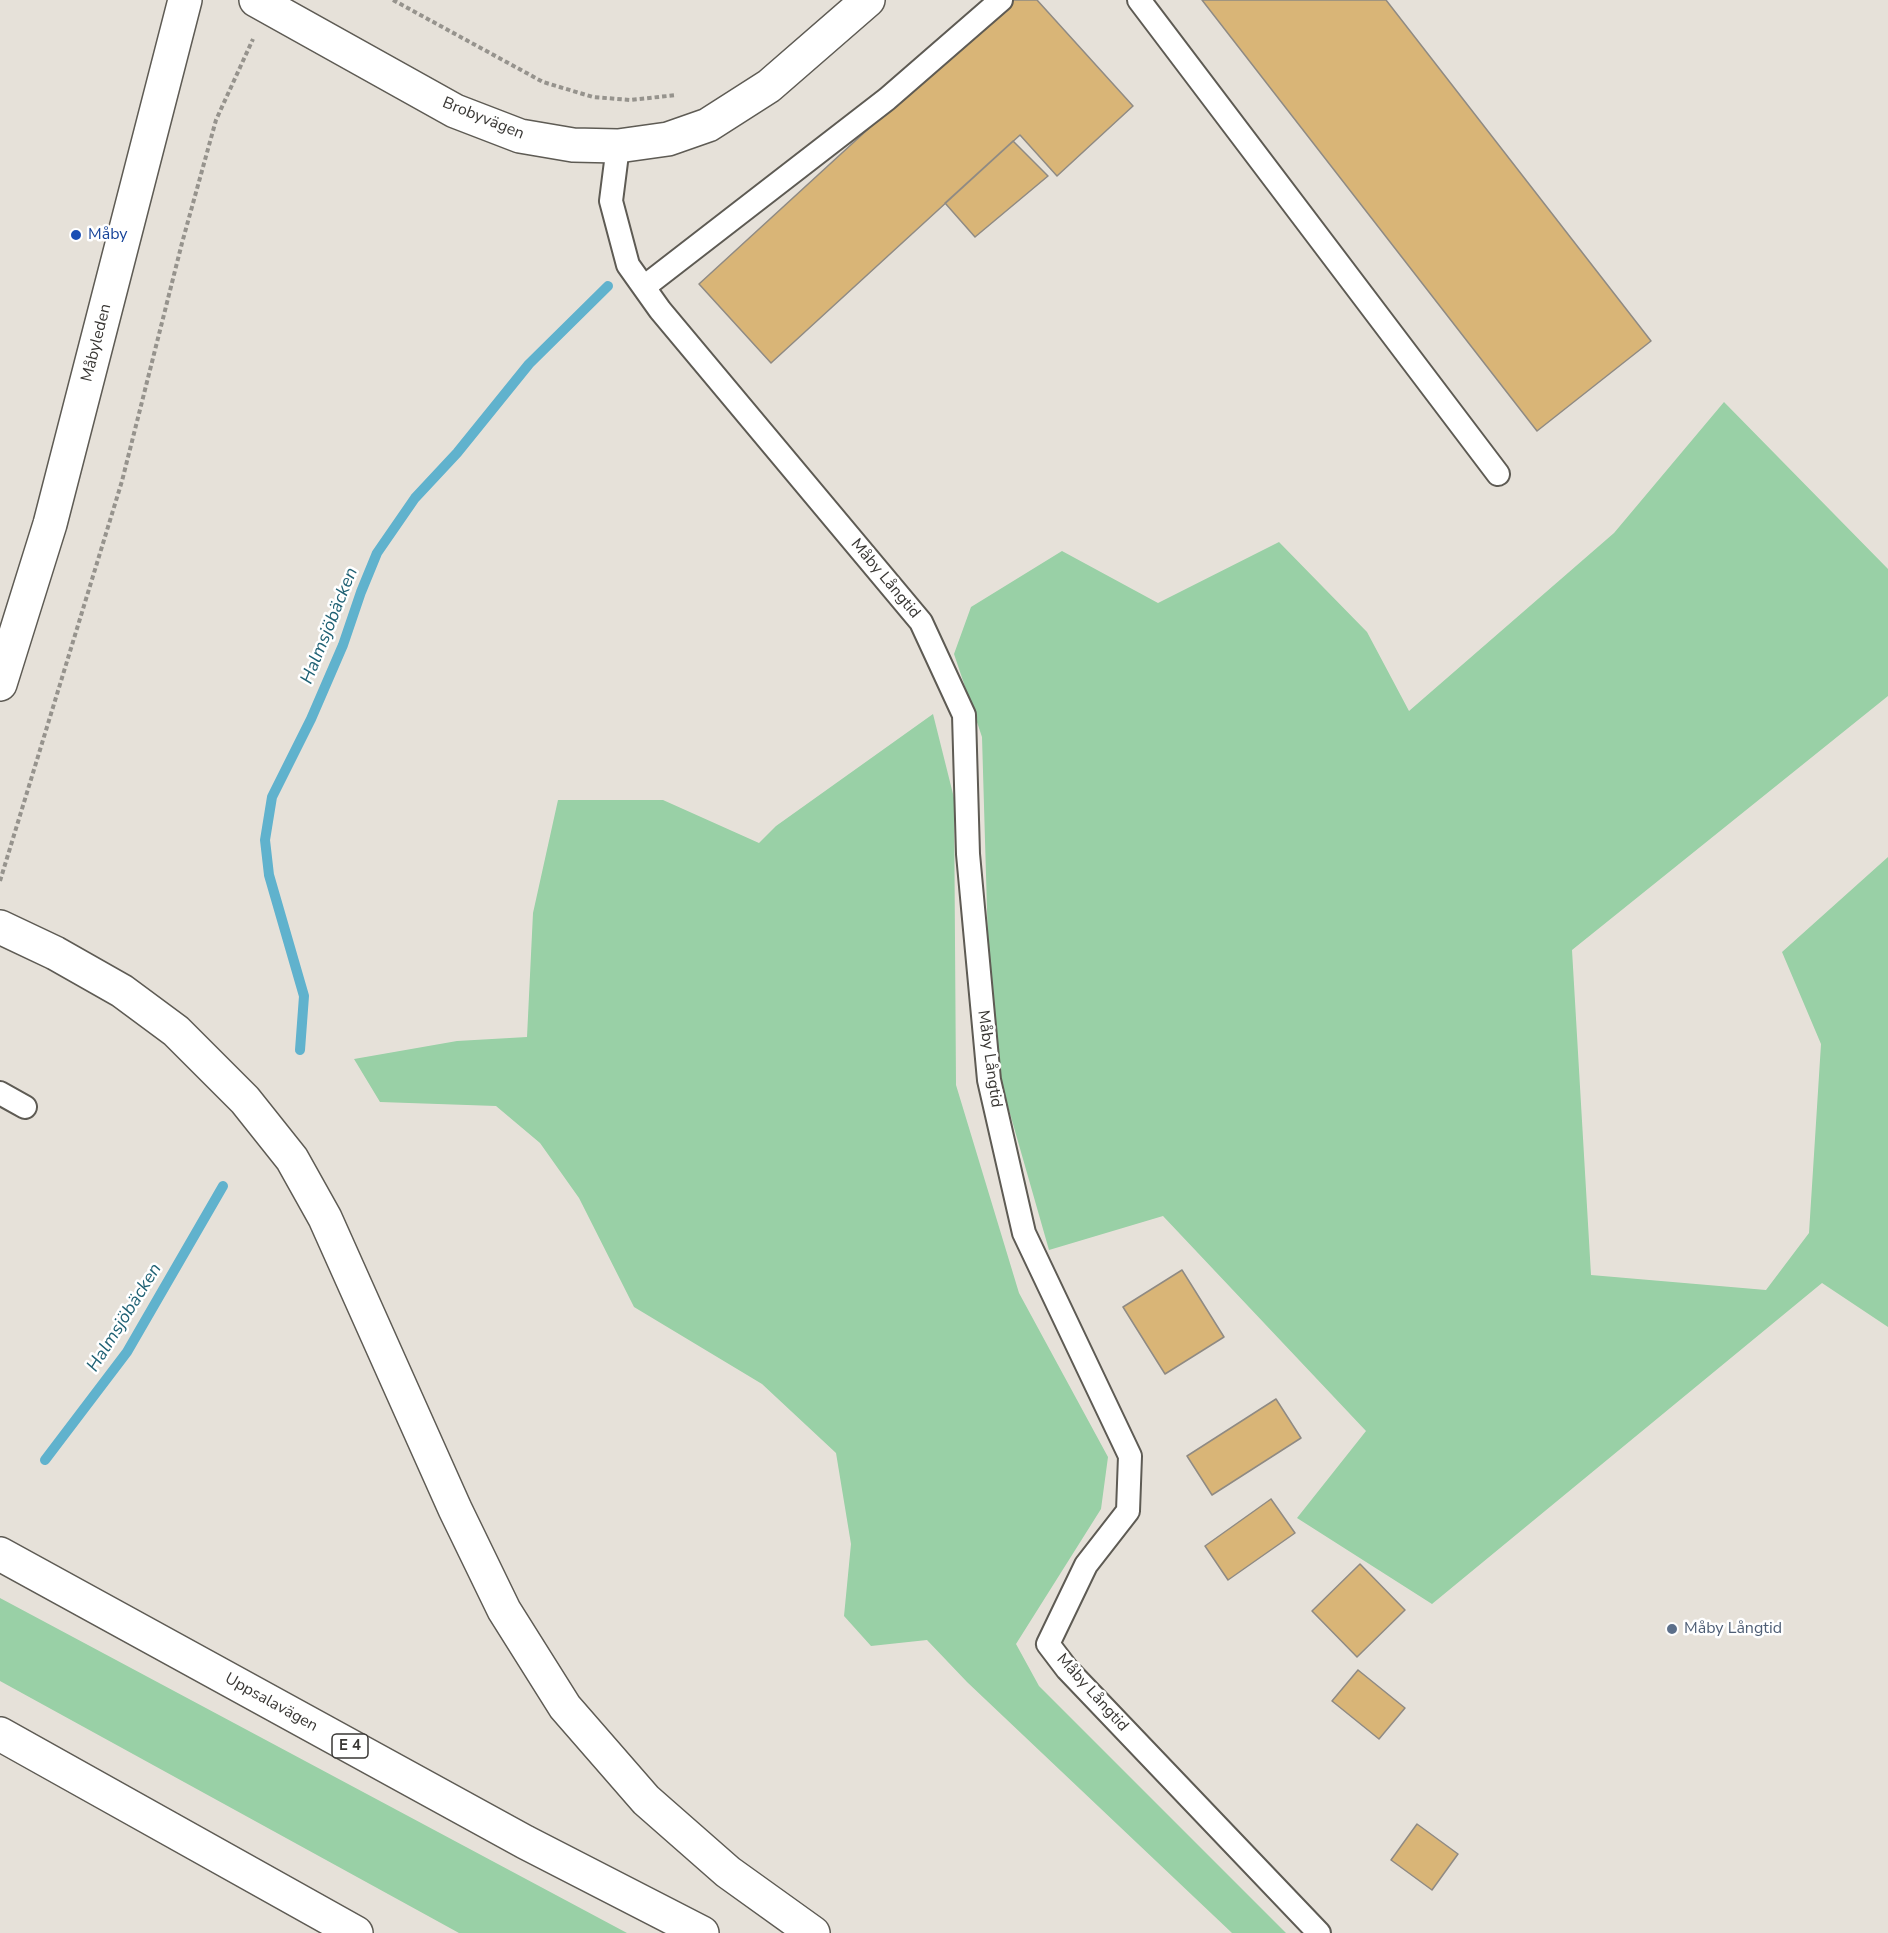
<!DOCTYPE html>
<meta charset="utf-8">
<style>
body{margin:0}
canvas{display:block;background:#e6e1d9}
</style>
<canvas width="1888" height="1933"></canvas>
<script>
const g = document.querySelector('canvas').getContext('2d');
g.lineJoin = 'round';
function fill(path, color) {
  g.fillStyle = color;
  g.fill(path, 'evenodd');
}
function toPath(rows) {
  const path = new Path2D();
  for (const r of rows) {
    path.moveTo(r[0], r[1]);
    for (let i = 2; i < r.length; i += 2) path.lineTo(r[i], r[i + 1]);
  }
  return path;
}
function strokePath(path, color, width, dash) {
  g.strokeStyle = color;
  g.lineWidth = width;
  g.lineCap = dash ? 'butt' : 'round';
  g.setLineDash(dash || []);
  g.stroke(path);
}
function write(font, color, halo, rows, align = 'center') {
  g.font = font + ' "Nunito Sans",sans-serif';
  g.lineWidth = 5;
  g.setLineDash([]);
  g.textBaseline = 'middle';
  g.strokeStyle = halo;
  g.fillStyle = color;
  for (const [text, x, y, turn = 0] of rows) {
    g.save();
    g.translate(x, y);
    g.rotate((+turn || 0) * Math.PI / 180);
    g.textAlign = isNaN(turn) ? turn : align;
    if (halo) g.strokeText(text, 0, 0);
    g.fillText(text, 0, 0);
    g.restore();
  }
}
fill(toPath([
 [1724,402,1888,569,1888,696,1572,950,1591,1275,1766,1290,1809,1233,1821,1044,1782,952,1888,857,1888,1327,1822,1283,1432,1604,1297,1518,1366,1431,1163,1216,1049,1250,991,1047,982,737,954,654,971,607,1062,551,1158,603,1279,542,1367,632,1409,711,1614,533],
 [933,714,954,798,956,1085,1019,1293,1108,1457,1101,1509,1016,1644,1039,1686,1286,1933,1232,1933,967,1682,927,1640,871,1646,844,1616,851,1544,836,1453,762,1384,634,1307,579,1198,540,1143,496,1106,380,1102,354,1059,457,1041,527,1037,533,913,558,800,663,800,759,843,776,826],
 [0,1598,627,1933,459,1933,0,1681]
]), '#99d0a6');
strokePath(toPath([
 [300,1050,304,996,269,875,265,840,272,797,311,719,343,645,361,592,377,553,415,498,457,453,529,364,608,286],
 [45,1460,127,1352,223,1186]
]), '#60b2cd', 10);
const building = toPath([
 [1009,0,1037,0,1133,106,1057,176,1020,135,771,363,699,284,1009,0],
 [1202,0,1386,0,1651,341,1537,431,1202,0],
 [1013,141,1048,176,975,237,945,203,1013,141],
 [1182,1270,1224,1337,1165,1374,1123,1307,1182,1270],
 [1276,1399,1301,1438,1212,1495,1187,1456,1276,1399],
 [1271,1499,1295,1533,1228,1580,1205,1546,1271,1499],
 [1360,1564,1405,1610,1357,1657,1312,1611,1360,1564],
 [1358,1670,1405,1708,1379,1739,1332,1701,1358,1670],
 [1417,1824,1458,1854,1432,1890,1391,1860,1417,1824]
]);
fill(building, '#d9b577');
strokePath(building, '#8f8a83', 1.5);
const lane = toPath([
 [1139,0,1498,474],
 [618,146,611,201,628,265,660,310,921,622,964,715,968,854,989,1080,1024,1233,1130,1456,1128,1511,1086,1565,1048,1644,1067,1669,1319,1933],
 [644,287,887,99,1001,0],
 [0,1093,25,1107]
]);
const secondary = toPath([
 [256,0,455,111,520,136,573,145,618,146,668,139,708,125,769,86,868,0],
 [0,684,50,524,185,0]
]);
const highway = toPath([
 [0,927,55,953,122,991,176,1031,245,1100,292,1159,325,1218,455,1509,504,1610,565,1707,646,1800,728,1872,813,1933],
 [0,1554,525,1842,702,1933],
 [0,1734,356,1933]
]);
strokePath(lane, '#5e5b54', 26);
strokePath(secondary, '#5e5b54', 36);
strokePath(highway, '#5e5b54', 36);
strokePath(toPath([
 [393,0,543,82,593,97,630,100,677,95],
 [0,881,122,481,182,243,216,120,253,39]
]), '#96938d', 4, [4.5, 3]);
strokePath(lane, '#fff', 22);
strokePath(secondary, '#fff', 33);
strokePath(highway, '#fff', 33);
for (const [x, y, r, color] of [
 [76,235,6,"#1a4fb4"],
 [1672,1629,6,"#5c6f8a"]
]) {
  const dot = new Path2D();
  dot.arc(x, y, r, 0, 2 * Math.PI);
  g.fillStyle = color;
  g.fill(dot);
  strokePath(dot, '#fff', 2);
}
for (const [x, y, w] of [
 [350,1746,36]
]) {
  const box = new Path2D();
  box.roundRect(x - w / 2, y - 12, w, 24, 4.5);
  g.fillStyle = '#fff';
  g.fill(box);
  strokePath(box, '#393734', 1.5);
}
write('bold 15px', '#393734', null, [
 ["E 4",350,1746]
]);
write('16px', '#393734', '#fff', [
 ["Brobyvägen",483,119,22],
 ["Måbyleden",97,343,-76],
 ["Måby Långtid",885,579,50],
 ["Måby Långtid",989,1059,82],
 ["Måby Långtid",1092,1693,48],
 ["Uppsalavägen",271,1703,29]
]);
write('16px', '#164399', '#fff', [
 ["Måby",88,235]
], 'left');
write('16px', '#4e5e75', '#fff', [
 ["Måby Långtid",1684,1629]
], 'left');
write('italic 18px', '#1f6174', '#fff', [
 ["Halmsjöbäcken",330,626,-68],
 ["Halmsjöbäcken",125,1318,-58]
]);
</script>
